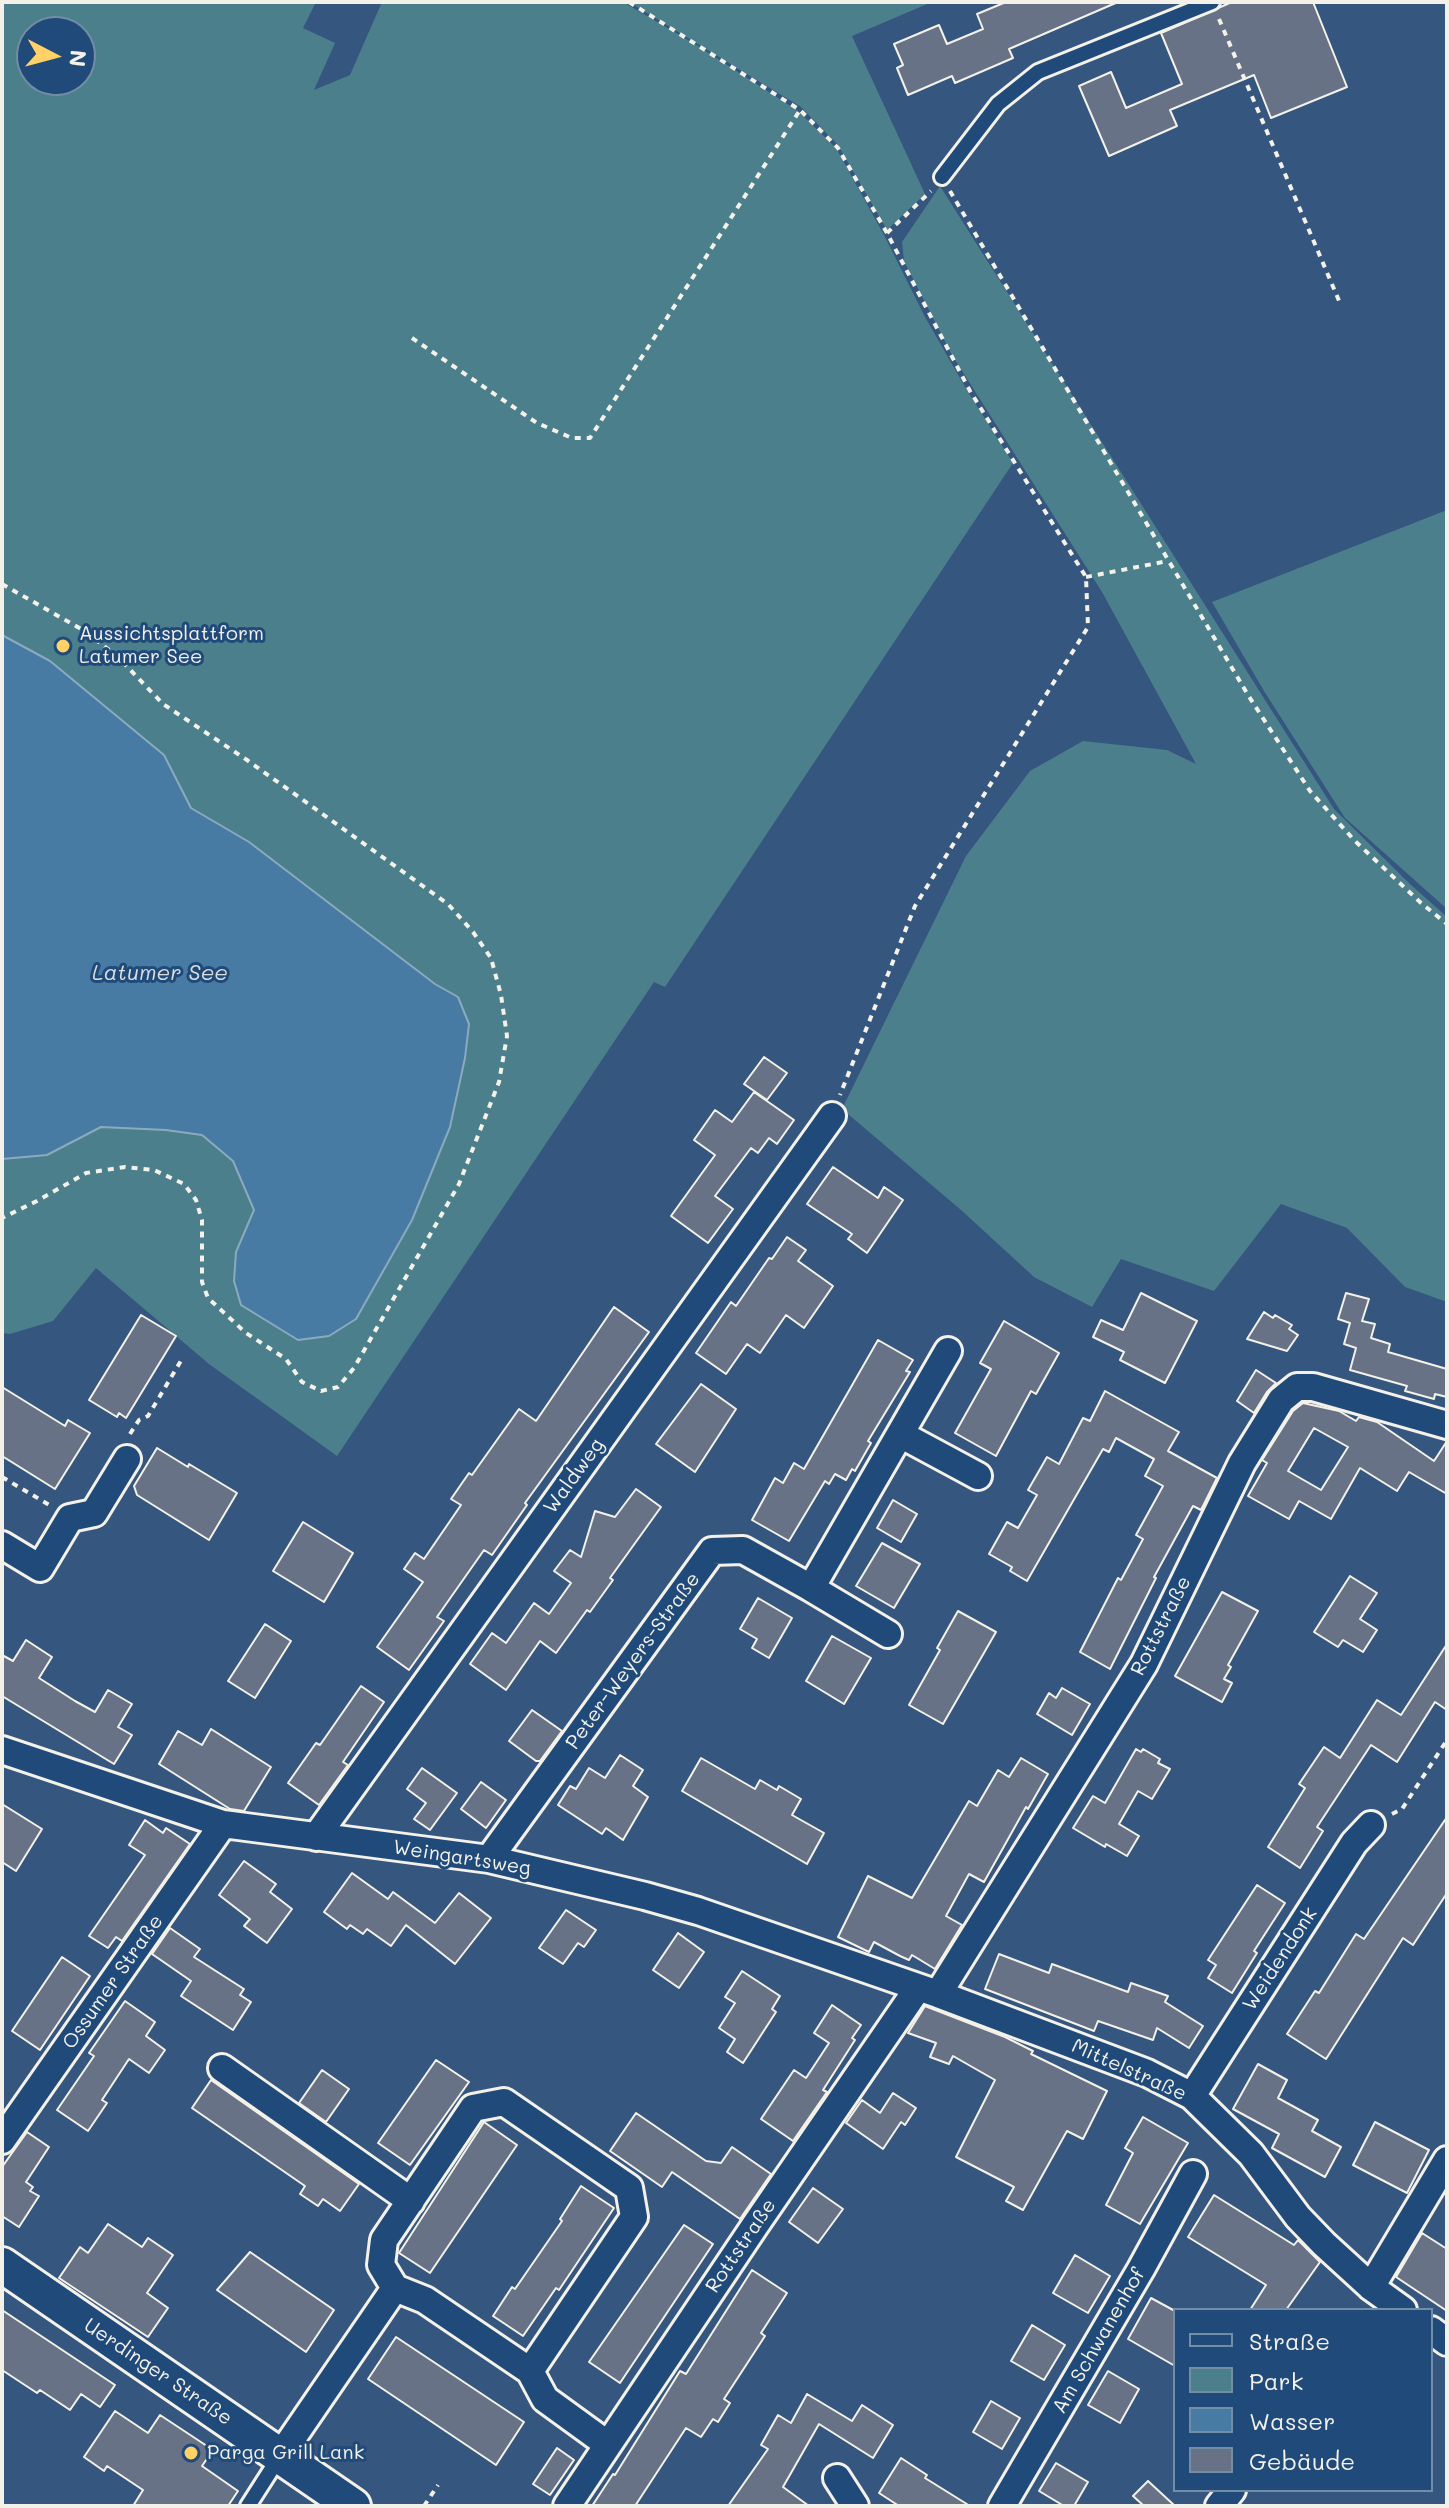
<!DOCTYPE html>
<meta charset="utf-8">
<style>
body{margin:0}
#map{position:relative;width:1449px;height:2508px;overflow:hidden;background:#35567e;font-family:Mali,sans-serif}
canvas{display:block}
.frame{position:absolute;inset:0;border:4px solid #f4f1e8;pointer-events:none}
.legend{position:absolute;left:1173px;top:2308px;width:260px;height:184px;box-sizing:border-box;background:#1f4a7a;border:2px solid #748da6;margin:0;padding:10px 14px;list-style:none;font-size:24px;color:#f4f1e8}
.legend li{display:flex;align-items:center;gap:16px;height:40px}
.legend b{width:40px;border:2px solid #748da6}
.north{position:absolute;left:16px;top:16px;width:80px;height:80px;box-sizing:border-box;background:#1f4a7a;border:2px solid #748da6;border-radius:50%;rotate:96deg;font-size:22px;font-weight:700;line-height:32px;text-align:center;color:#f4f1e8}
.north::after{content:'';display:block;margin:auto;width:28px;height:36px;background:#ffd166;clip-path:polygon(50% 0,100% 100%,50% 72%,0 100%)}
</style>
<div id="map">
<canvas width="1449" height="2508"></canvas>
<div class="frame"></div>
<ul class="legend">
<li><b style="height:10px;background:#1f4a7a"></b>Straße</li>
<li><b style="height:22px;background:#4b7f8c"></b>Park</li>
<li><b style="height:22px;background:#477ba4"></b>Wasser</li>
<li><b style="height:22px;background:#677287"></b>Gebäude</li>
</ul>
<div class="north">N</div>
</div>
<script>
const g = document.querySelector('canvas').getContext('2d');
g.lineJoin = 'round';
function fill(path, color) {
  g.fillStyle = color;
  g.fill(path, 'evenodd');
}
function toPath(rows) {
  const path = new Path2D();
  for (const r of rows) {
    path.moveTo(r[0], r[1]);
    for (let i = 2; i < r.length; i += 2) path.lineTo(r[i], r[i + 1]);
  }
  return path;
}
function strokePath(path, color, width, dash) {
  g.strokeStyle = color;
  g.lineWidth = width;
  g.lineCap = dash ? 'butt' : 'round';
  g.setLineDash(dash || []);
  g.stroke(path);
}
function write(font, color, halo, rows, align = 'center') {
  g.font = font + ' Mali,sans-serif';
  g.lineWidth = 6;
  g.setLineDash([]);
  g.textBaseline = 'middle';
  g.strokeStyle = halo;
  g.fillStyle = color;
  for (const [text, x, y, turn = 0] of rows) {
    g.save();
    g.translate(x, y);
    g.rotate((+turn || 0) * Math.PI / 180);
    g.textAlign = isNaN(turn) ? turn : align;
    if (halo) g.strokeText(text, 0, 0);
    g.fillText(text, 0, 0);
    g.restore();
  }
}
fill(toPath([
 [2,2,316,2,303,28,335,43,314,90,350,75,382,2,623,2,695,44,798,111,836,148,884,235,925,317,968,392,1013,463,665,987,654,982,337,1456,209,1364,96,1268,53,1321,10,1334,2,1333,2,1159,47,1155,101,1127,166,1130,202,1135,233,1161,254,1210,236,1252,329,1336,356,1319,412,1220,450,1127,465,1058,469,1024,458,997,436,984,249,842,191,808,164,755,50,661,2,635],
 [32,32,80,32,80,80,32,80],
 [629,2,932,2,852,36,925,194,887,230,838,145,801,107],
 [940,186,1334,809,1410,884,1447,917,1447,1302,1405,1287,1347,1228,1281,1204,1214,1291,1121,1259,1092,1307,1034,1277,961,1210,842,1109,966,856,1030,771,1083,741,1167,750,1196,764,1102,592,952,355,904,261,902,242],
 [1447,510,1447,909,1345,818,1264,691,1212,602]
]), '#4b7f8c');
const water = toPath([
 [2,635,50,661,164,755,191,808,249,842,435,984,458,997,469,1024,465,1058,450,1127,412,1220,356,1319,329,1336,298,1340,241,1305,234,1281,236,1252,254,1210,233,1161,202,1135,166,1130,101,1127,47,1155,2,1159,2,635]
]);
fill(water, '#477ba4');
strokePath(water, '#8caabf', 2);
const building = toPath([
 [1006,2,1118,2,1009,49,1013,58,955,83,952,76,908,95,897,68,903,65,894,44,939,25,947,44,983,29,977,14,1006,2],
 [1232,2,1313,2,1347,87,1271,118,1254,75,1170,110,1177,126,1109,156,1079,86,1111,72,1126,108,1182,84,1161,33,1232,2],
 [764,1057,787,1073,767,1100,744,1084,764,1057],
 [754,1092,794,1120,777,1144,769,1138,758,1153,751,1148,715,1196,733,1209,708,1243,671,1216,715,1155,694,1140,715,1110,732,1122,754,1092],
 [833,1167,878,1198,884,1187,903,1200,867,1253,848,1239,852,1234,807,1204,833,1167],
 [787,1237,806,1250,798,1261,833,1286,804,1328,786,1315,760,1353,747,1344,726,1374,696,1353,731,1302,736,1306,769,1258,772,1259,787,1237],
 [1141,1293,1197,1321,1165,1383,1120,1360,1124,1352,1093,1337,1101,1320,1123,1330,1141,1293],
 [1346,1293,1369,1299,1362,1321,1375,1324,1371,1338,1390,1344,1388,1352,1447,1369,1447,1397,1435,1394,1434,1399,1405,1391,1407,1386,1350,1370,1356,1348,1344,1344,1350,1323,1338,1319,1346,1293],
 [614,1307,649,1332,525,1503,527,1505,492,1555,484,1550,437,1617,444,1621,409,1670,377,1647,423,1582,404,1569,415,1553,424,1559,461,1505,451,1499,469,1473,472,1475,519,1409,536,1421,614,1307],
 [1264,1312,1273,1318,1275,1315,1292,1325,1289,1329,1298,1335,1287,1351,1247,1339,1264,1312],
 [141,1315,176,1336,126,1418,119,1413,117,1417,89,1400,141,1315],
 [1004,1321,1059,1353,1036,1394,1031,1391,996,1456,955,1433,991,1369,980,1363,1004,1321],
 [878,1340,913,1360,906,1371,910,1372,868,1441,871,1443,855,1471,852,1469,846,1480,835,1474,829,1484,825,1481,789,1541,752,1520,775,1478,783,1483,794,1463,804,1469,878,1340],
 [1256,1370,1276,1383,1267,1392,1254,1413,1237,1401,1256,1370],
 [701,1384,736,1409,695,1472,656,1444,701,1384],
 [2,1387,65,1426,68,1420,90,1433,55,1489,2,1456,2,1387],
 [1105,1391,1179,1432,1168,1451,1217,1478,1201,1510,1193,1506,1154,1577,1156,1578,1110,1669,1080,1652,1118,1578,1121,1580,1143,1539,1136,1535,1163,1486,1145,1476,1154,1459,1116,1438,1109,1452,1103,1449,1027,1581,1010,1571,1012,1567,989,1554,1007,1522,1018,1528,1037,1495,1028,1490,1047,1457,1059,1464,1083,1418,1090,1421,1105,1391],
 [1303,1403,1339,1411,1356,1421,1359,1417,1377,1422,1434,1461,1447,1441,1447,1494,1409,1472,1397,1491,1360,1468,1331,1519,1299,1501,1289,1519,1248,1496,1267,1463,1262,1460,1293,1411,1303,1403],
 [1314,1428,1348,1447,1321,1490,1288,1471,1314,1428],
 [157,1448,188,1467,189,1464,237,1493,209,1540,137,1495,134,1486,157,1448],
 [636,1489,661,1507,610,1578,613,1580,590,1612,587,1610,556,1653,540,1641,506,1690,470,1664,492,1633,506,1643,534,1603,549,1614,571,1583,554,1571,570,1550,581,1557,595,1511,615,1517,636,1489],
 [893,1500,917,1514,901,1542,877,1528,893,1500],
 [303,1522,353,1553,324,1602,273,1571,303,1522],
 [882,1543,920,1564,894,1608,856,1586,882,1543],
 [1350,1576,1377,1593,1360,1619,1377,1630,1363,1652,1343,1640,1338,1647,1314,1632,1350,1576],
 [1222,1592,1258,1611,1228,1665,1231,1667,1224,1679,1232,1683,1222,1702,1175,1676,1222,1592],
 [758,1598,792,1618,769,1658,752,1648,757,1639,740,1629,758,1598],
 [958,1611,996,1632,943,1724,909,1705,940,1650,937,1648,958,1611],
 [265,1624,291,1641,255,1698,228,1681,265,1624],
 [832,1636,871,1658,844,1704,806,1681,832,1636],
 [26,1640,52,1657,39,1678,75,1701,95,1712,108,1690,132,1704,118,1727,132,1735,114,1764,2,1696,2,1655,13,1661,26,1640],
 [1447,1644,1447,1710,1435,1702,1397,1762,1371,1745,1317,1827,1323,1831,1300,1868,1268,1847,1305,1788,1299,1784,1324,1747,1340,1758,1377,1700,1401,1715,1447,1644],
 [361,1686,384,1702,343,1762,348,1765,319,1805,288,1783,316,1743,320,1745,361,1686],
 [1062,1688,1090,1704,1072,1735,1037,1714,1049,1693,1056,1698,1062,1688],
 [532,1710,562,1731,540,1761,536,1761,509,1741,532,1710],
 [211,1729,271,1767,244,1811,230,1809,159,1764,178,1731,202,1745,211,1729],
 [1136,1749,1141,1752,1143,1749,1160,1759,1158,1763,1170,1769,1152,1799,1138,1791,1119,1824,1139,1836,1127,1856,1106,1844,1105,1847,1073,1828,1093,1796,1105,1803,1136,1749],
 [620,1755,643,1770,633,1786,648,1797,623,1840,606,1828,602,1834,558,1805,570,1786,576,1789,589,1768,605,1778,620,1755],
 [701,1758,755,1789,760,1780,777,1790,779,1786,801,1799,792,1815,824,1833,807,1864,682,1791,701,1758],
 [1021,1758,1048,1774,1028,1809,1026,1807,984,1882,969,1874,946,1916,962,1925,935,1969,912,1955,909,1960,900,1956,874,1942,869,1952,838,1937,868,1876,912,1898,969,1801,977,1806,998,1770,1009,1777,1021,1758],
 [422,1768,457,1793,430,1830,414,1819,426,1803,407,1789,422,1768],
 [481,1782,506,1800,486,1828,461,1809,481,1782],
 [2,1804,42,1829,16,1871,2,1862,2,1804],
 [1447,1817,1447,1893,1413,1945,1403,1938,1326,2059,1287,2034,1315,1991,1319,1993,1356,1934,1364,1939,1447,1817],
 [145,1820,163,1833,166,1828,190,1844,122,1941,116,1937,108,1948,89,1936,145,1855,129,1845,145,1820],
 [244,1861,276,1884,270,1892,292,1909,267,1943,244,1926,250,1919,219,1895,244,1861],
 [352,1873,388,1899,393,1892,435,1923,459,1893,491,1918,455,1964,406,1925,391,1946,367,1929,363,1934,350,1925,347,1929,324,1912,352,1873],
 [1257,1885,1285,1903,1254,1951,1257,1953,1232,1993,1208,1978,1216,1965,1208,1960,1257,1885],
 [566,1910,596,1930,584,1947,578,1943,563,1964,539,1948,566,1910],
 [170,1928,200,1949,194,1957,244,1989,240,1995,251,2002,233,2030,181,1996,191,1981,152,1954,170,1928],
 [678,1933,704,1952,679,1988,653,1970,678,1933],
 [999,1954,1049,1973,1052,1964,1128,1992,1131,1983,1168,1996,1165,2002,1203,2026,1189,2048,1157,2028,1153,2040,1098,2021,1094,2031,985,1989,999,1954],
 [62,1957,90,1976,40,2050,12,2031,62,1957],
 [742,1971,780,1996,772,2009,776,2012,743,2063,727,2052,735,2039,719,2028,735,2003,725,1997,742,1971],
 [125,2001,155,2022,146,2036,165,2050,149,2073,129,2059,102,2100,107,2103,88,2131,57,2110,94,2056,89,2053,125,2001],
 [832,2005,861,2025,852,2038,855,2040,823,2090,827,2092,793,2141,761,2119,794,2070,806,2078,829,2043,814,2033,832,2005],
 [925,2006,1005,2037,1033,2051,1031,2054,1107,2091,1083,2139,1067,2131,1023,2210,1006,2201,1014,2187,956,2157,995,2080,953,2056,949,2064,930,2057,936,2043,908,2033,925,2006],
 [436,2060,469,2082,410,2165,378,2143,436,2060],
 [1258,2064,1287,2080,1278,2098,1318,2120,1312,2131,1341,2147,1325,2177,1272,2148,1279,2134,1233,2109,1258,2064],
 [322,2070,349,2089,326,2122,299,2103,322,2070],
 [211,2080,359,2184,340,2211,323,2199,318,2206,300,2194,305,2186,192,2108,211,2080],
 [893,2093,916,2108,905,2125,901,2122,883,2149,846,2123,862,2100,880,2113,893,2093],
 [636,2113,706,2161,721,2163,732,2147,771,2174,740,2219,672,2172,662,2187,610,2151,636,2113],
 [1143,2117,1188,2143,1140,2224,1106,2205,1133,2153,1125,2148,1143,2117],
 [484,2122,517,2145,430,2273,399,2253,484,2122],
 [1375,2122,1429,2150,1407,2193,1353,2165,1375,2122],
 [27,2132,49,2147,26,2182,33,2187,30,2191,39,2196,19,2227,2,2216,2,2167,27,2132],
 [581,2186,614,2208,559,2290,556,2288,523,2336,493,2316,512,2287,515,2289,562,2221,560,2219,581,2186],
 [813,2188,843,2209,818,2243,789,2222,813,2188],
 [1214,2195,1294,2245,1298,2240,1320,2262,1286,2310,1250,2310,1266,2285,1188,2237,1214,2195],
 [108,2224,142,2247,148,2238,173,2255,147,2293,168,2308,148,2337,59,2278,80,2247,88,2253,108,2224],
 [684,2225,713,2244,620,2383,589,2362,684,2225],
 [1422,2233,1447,2249,1447,2311,1396,2277,1422,2233],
 [250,2252,334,2310,306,2352,217,2290,250,2252],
 [1075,2255,1110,2276,1088,2313,1053,2293,1075,2255],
 [752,2270,787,2293,761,2333,765,2336,724,2399,730,2403,718,2422,713,2419,701,2437,686,2428,635,2506,592,2506,613,2474,615,2475,680,2371,686,2374,752,2270],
 [1151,2298,1175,2311,1175,2366,1128,2339,1151,2298],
 [2,2310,115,2385,100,2407,81,2394,70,2410,40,2390,37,2393,2,2370,2,2310],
 [1032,2325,1065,2345,1044,2380,1011,2361,1032,2325],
 [396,2337,524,2422,496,2465,368,2379,396,2337],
 [1108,2371,1139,2389,1120,2423,1088,2405,1108,2371],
 [807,2394,852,2421,862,2405,893,2425,873,2458,819,2424,783,2487,809,2506,728,2506,768,2449,761,2445,778,2415,791,2423,807,2394],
 [991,2401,1020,2418,1002,2449,973,2432,991,2401],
 [115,2411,148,2433,160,2415,213,2450,202,2466,238,2491,228,2506,133,2506,143,2490,107,2466,104,2471,84,2457,115,2411],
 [557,2448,574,2460,550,2495,533,2484,557,2448],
 [901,2458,927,2475,925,2478,970,2506,899,2506,879,2493,901,2458],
 [1056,2463,1088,2482,1074,2506,1064,2506,1039,2491,1056,2463],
 [1148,2481,1175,2506,1144,2506,1133,2496,1148,2481]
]);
fill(building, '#677287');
strokePath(building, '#f4f1e8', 2);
const service = toPath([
 [942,177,998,104,1038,72,1212,2],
 [248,2506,280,2456]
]);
const minor = toPath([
 [900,1434,978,1476],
 [2,1545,40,1568,70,1518,94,1513,127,1459],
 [811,1588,888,1634],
 [2,1750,223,1824,489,1859,645,1896,698,1911,938,1994,1147,2073,1192,2096,1251,2154,1298,2217,1324,2244,1371,2287,1403,2310],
 [316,1837,832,1116],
 [489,1859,712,1551,743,1550,811,1588,948,1351],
 [938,1994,1144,1664,1242,1463,1281,1400,1297,1387,1313,1387,1447,1425],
 [222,2068,411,2201],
 [1192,2096,1354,1843,1371,1825],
 [2,2140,223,1824],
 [1371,2287,1447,2160],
 [395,2288,381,2265,384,2240,473,2108,504,2102,629,2188,634,2217,530,2371],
 [1431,2330,1447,2342],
 [280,2456,395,2288,425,2300,530,2371,545,2399,607,2444],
 [837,2478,855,2506],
 [567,2506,756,2224,918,1988],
 [1002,2506,1141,2269,1193,2174],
 [1219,2506,1232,2490]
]);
const tertiary = toPath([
 [2,2265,353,2506]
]);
strokePath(service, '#f4f1e8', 20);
strokePath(minor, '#f4f1e8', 32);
strokePath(tertiary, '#f4f1e8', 40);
strokePath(toPath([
 [629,2,800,110,838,148,887,233,970,391,1086,577,1088,627,915,906,840,1095],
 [1219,19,1340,303],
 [950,191,1248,695,1310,791,1355,841,1421,903,1447,924],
 [887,233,931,191],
 [412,338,537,423,572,438,590,438,800,110],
 [1086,577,1168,561],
 [2,584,81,629,116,655,163,704,247,760,448,904,473,932,491,958,501,995,507,1036,499,1082,459,1184,354,1368,338,1387,321,1391,302,1382,286,1359,246,1333,208,1298,202,1282,202,1220,196,1200,184,1184,154,1170,125,1167,86,1173,37,1201,2,1218],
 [130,1434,139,1420,148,1416,182,1359],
 [2,1477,51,1506],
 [1392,1814,1402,1809,1447,1740],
 [424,2506,438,2485]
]), '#f4f1e8', 4, [6, 6]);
strokePath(service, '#1f4a7a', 14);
strokePath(minor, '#1f4a7a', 26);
strokePath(tertiary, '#1f4a7a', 34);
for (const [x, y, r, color] of [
 [63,646,8,"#ffd166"],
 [191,2453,8,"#ffd166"]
]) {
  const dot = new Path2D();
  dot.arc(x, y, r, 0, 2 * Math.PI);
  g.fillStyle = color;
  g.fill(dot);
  strokePath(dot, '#1f4a7a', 3);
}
write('20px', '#f4f1e8', '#1f4a7a', [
 ["Aussichtsplattform",79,634],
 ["Latumer See",79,657],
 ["Parga Grill Lank",207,2453]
], 'left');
write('20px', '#f4f1e8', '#1f4a7a', [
 ["Waldweg",574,1476,-54],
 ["Rottstraße",1161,1626,-63],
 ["Peter-Weyers-Straße",633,1661,-54],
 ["Weingartsweg",462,1858,9],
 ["Weidendonk",1280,1959,-57],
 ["Ossumer Straße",113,1982,-55],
 ["Mittelstraße",1129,2070,24],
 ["Rottstraße",741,2246,-56],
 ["Am Schwanenhof",1099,2341,-60],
 ["Uerdinger Straße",158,2372,34]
]);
write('italic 22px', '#dadfde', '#1f4a7a', [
 ["Latumer See",160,973]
]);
</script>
